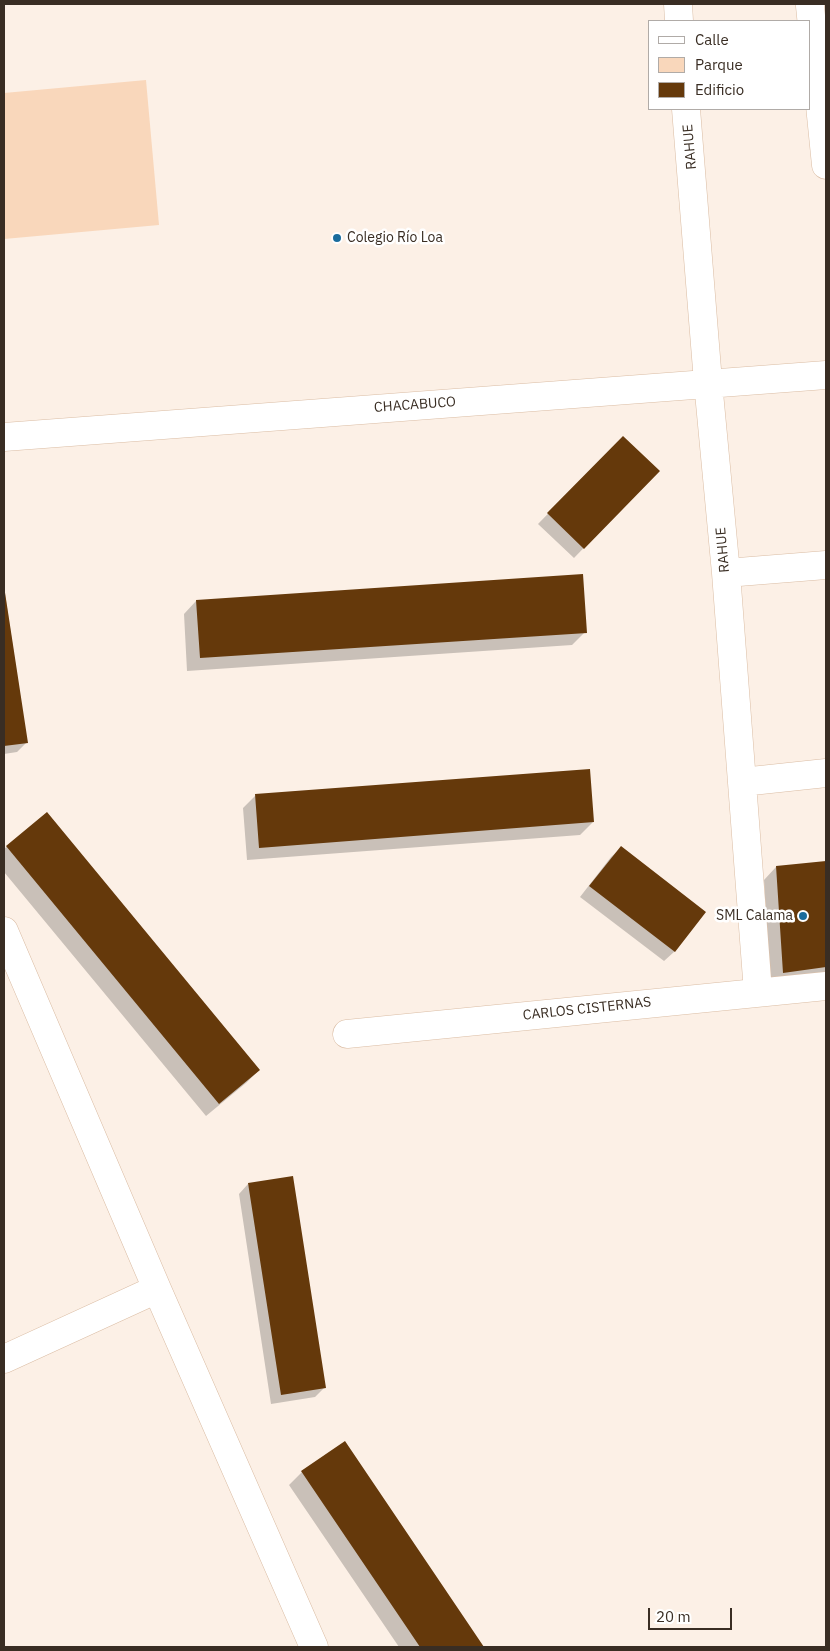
<!DOCTYPE html>
<meta charset="utf-8">
<style>
body{margin:0}
#map{position:relative;width:830px;height:1651px;overflow:hidden;background:#fcf0e6;font-family:"IBM Plex Sans",sans-serif}
canvas{display:block}
.frame{position:absolute;inset:0;border:5px solid #392d23;pointer-events:none}
.legend{position:absolute;left:648px;top:20px;width:162px;height:90px;box-sizing:border-box;background:#fff;border:1px solid #b0aba7;margin:0;padding:6px 9px;list-style:none;font-size:15px;color:#392d23}
.legend li{display:flex;align-items:center;gap:10px;height:25px}
.legend b{width:25px;border:1px solid #b0aba7}
.scale{position:absolute;left:648px;top:1608px;width:84px;height:22px;box-sizing:border-box;border:2px solid #392d23;border-top:0;padding-left:6px;font-size:15px;line-height:18px;white-space:nowrap;color:#392d23;-webkit-text-stroke:4px #fff;paint-order:stroke}
</style>
<div id="map">
<canvas width="830" height="1651"></canvas>
<div class="frame"></div>
<ul class="legend">
<li><b style="height:6px;background:#fff"></b>Calle</li>
<li><b style="height:14px;background:#f9d7bb"></b>Parque</li>
<li><b style="height:14px;background:#65390b"></b>Edificio</li>
</ul>
<div class="scale">20 m</div>
</div>
<script>
const g = document.querySelector('canvas').getContext('2d');
g.lineJoin = 'round';
function fill(path, color) {
  g.fillStyle = color;
  g.fill(path, 'evenodd');
}
function toPath(rows) {
  const path = new Path2D();
  for (const r of rows) {
    path.moveTo(r[0], r[1]);
    for (let i = 2; i < r.length; i += 2) path.lineTo(r[i], r[i + 1]);
  }
  return path;
}
function strokePath(path, color, width, dash) {
  g.strokeStyle = color;
  g.lineWidth = width;
  g.lineCap = dash ? 'butt' : 'round';
  g.setLineDash(dash || []);
  g.stroke(path);
}
function write(font, color, halo, rows, align = 'center') {
  g.font = font + ' "IBM Plex Sans",sans-serif';
  g.lineWidth = 5;
  g.setLineDash([]);
  g.textBaseline = 'middle';
  g.strokeStyle = halo;
  g.fillStyle = color;
  for (const [text, x, y, turn = 0] of rows) {
    g.save();
    g.translate(x, y);
    g.rotate((+turn || 0) * Math.PI / 180);
    g.textAlign = isNaN(turn) ? turn : align;
    if (halo) g.strokeText(text, 0, 0);
    g.fillText(text, 0, 0);
    g.restore();
  }
}
fill(toPath([
 [146,80,159,225,4,239,4,93]
]), '#f9d7bb');
fill(toPath([
 [623,437,658,471,574,558,538,524],
 [4,587,27,742,17,752,4,754],
 [196,601,585,632,572,645,187,671,184,614],
 [255,796,593,822,580,835,247,860,243,808],
 [47,814,259,1070,246,1083,206,1116,4,872,4,849],
 [621,848,704,912,674,952,664,961,580,897,611,857],
 [826,862,826,977,770,985,764,880,776,867],
 [248,1184,325,1387,315,1397,271,1404,239,1194],
 [345,1443,482,1647,399,1647,289,1485,302,1472]
]), '#0003');
fill(toPath([
 [623,436,660,471,584,549,547,513],
 [583,574,587,633,200,658,196,600],
 [4,586,28,743,4,746],
 [590,769,594,822,259,848,255,794],
 [47,812,260,1070,219,1104,6,846],
 [621,846,706,912,675,952,589,886],
 [826,861,826,967,783,973,776,866],
 [293,1176,326,1388,281,1395,248,1183],
 [345,1441,484,1647,420,1647,301,1471]
]), '#65390b');
const street = toPath([
 [678,4,679,21],
 [810,6,826,165],
 [686,109,708,382,726,573,758,992],
 [4,437,826,375],
 [726,573,826,565],
 [742,782,826,773],
 [4,931,157,1289,314,1647],
 [347,1034,826,986],
 [4,1359,157,1289]
]);
strokePath(street, '#dabca3', 29);
strokePath(street, '#fff', 28);
for (const [x, y, r, color] of [
 [337,238,5,"#1a6c9d"],
 [803,916,5,"#1a6c9d"]
]) {
  const dot = new Path2D();
  dot.arc(x, y, r, 0, 2 * Math.PI);
  g.fillStyle = color;
  g.fill(dot);
  strokePath(dot, '#fff', 2);
}
write('14px', '#392d23', '#fff', [
 ["RAHUE",690,147,-95],
 ["CHACABUCO",415,405,-4],
 ["RAHUE",723,550,-95],
 ["CARLOS CISTERNAS",587,1009,-6]
]);
write('14px', '#392d23', '#fff', [
 ["Colegio Río Loa",347,238],
 ["SML Calama",793,916,"right"]
], 'left');
</script>
